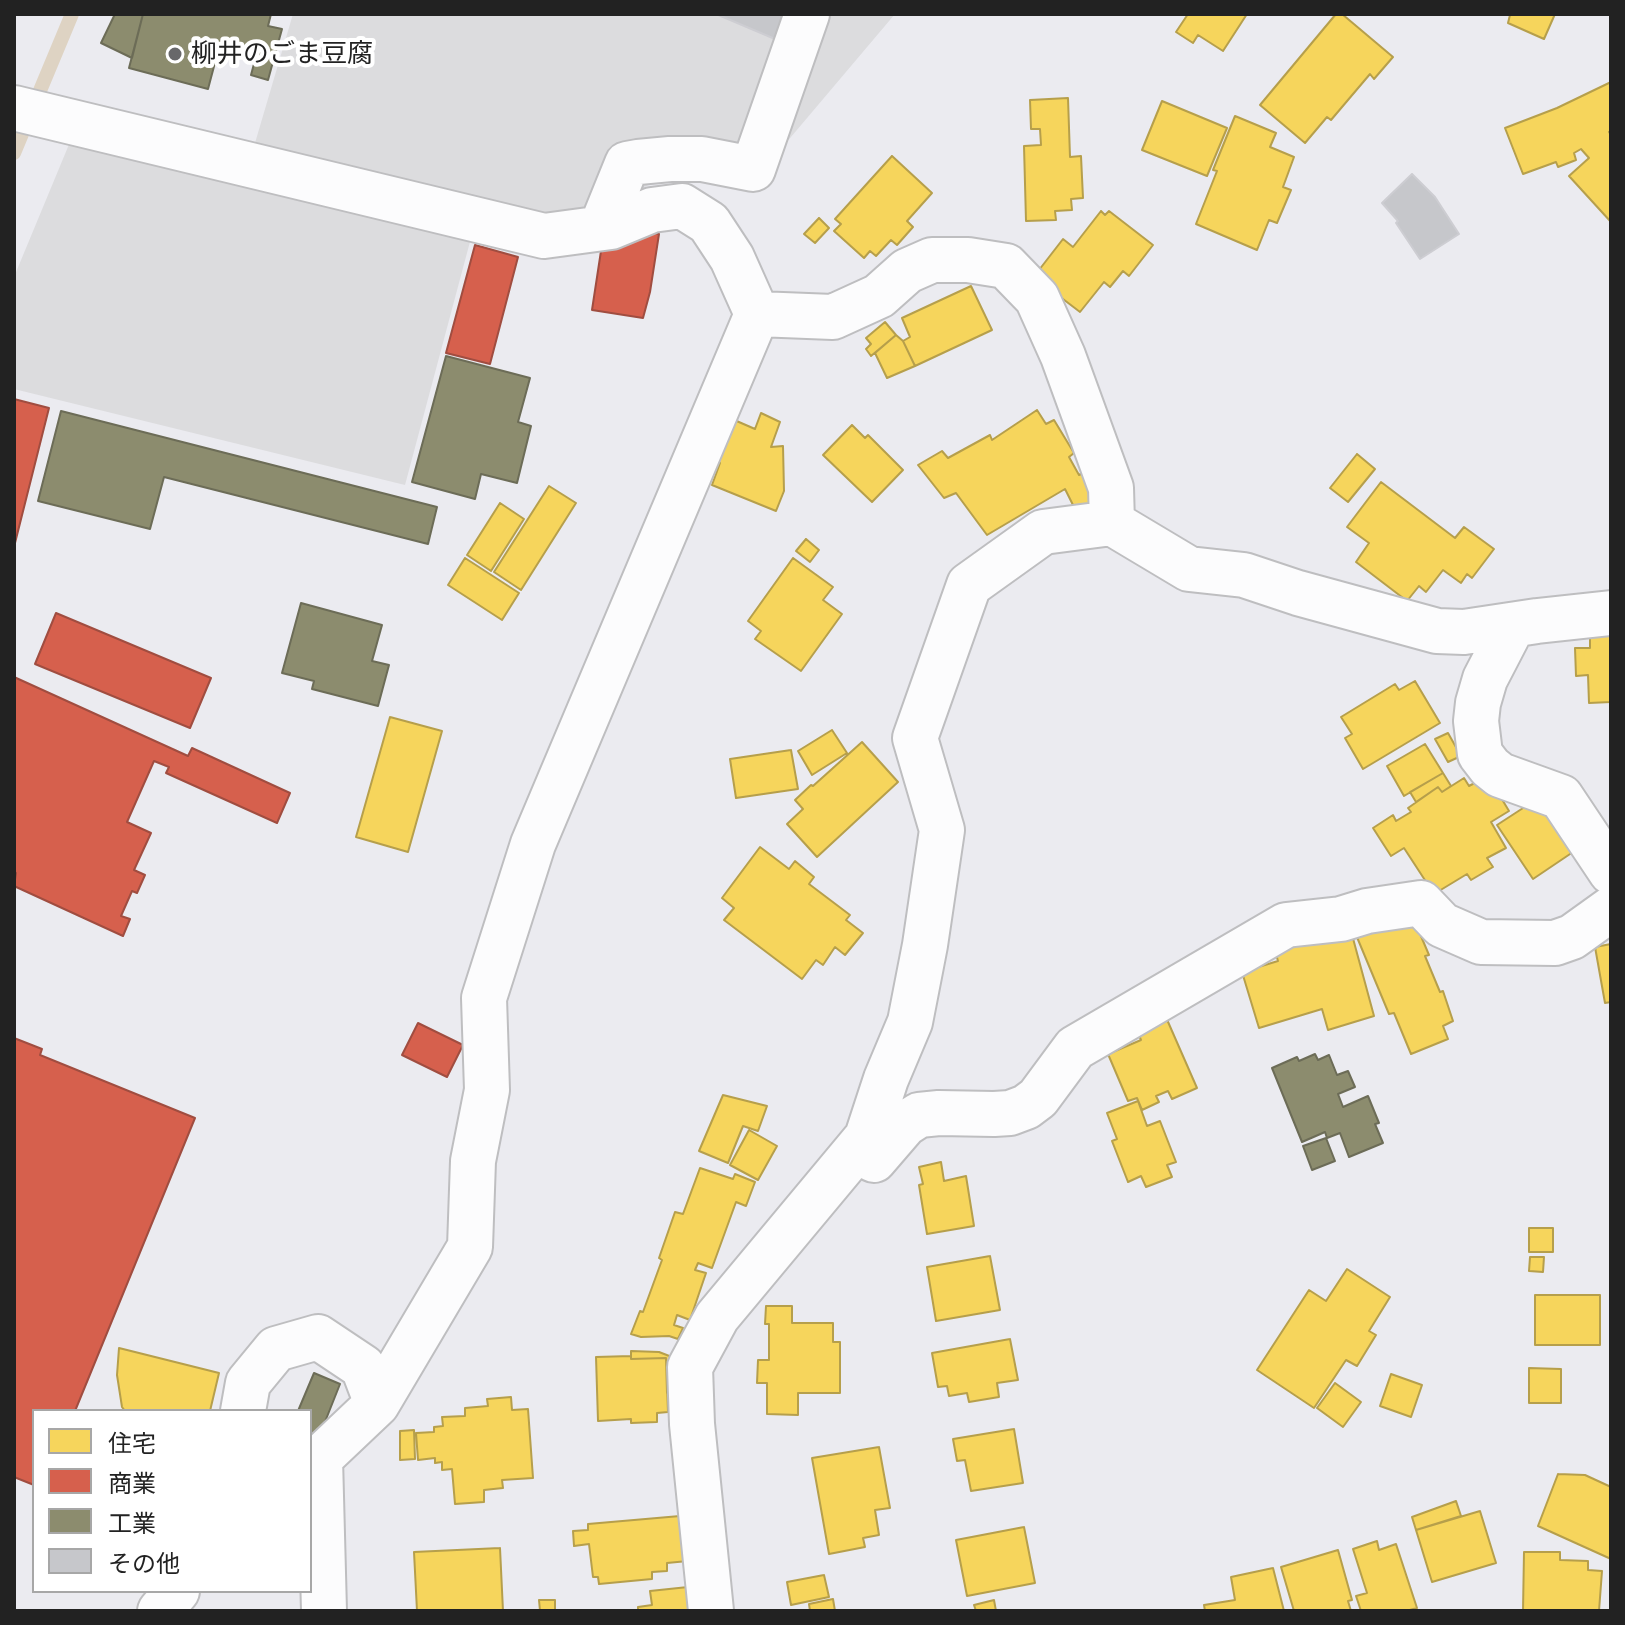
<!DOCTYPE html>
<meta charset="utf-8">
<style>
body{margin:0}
#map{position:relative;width:1625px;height:1625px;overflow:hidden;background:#ebebf0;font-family:"Public Sans","Noto Sans JP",sans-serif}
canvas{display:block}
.frame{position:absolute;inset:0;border:16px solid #222;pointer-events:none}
.legend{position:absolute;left:32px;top:1409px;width:280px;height:184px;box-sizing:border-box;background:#fff;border:2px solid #a7a7a7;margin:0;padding:10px 14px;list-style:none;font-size:24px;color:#222}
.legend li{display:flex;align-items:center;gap:16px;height:40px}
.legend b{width:40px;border:2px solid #a7a7a7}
</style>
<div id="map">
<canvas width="1625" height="1625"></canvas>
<div class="frame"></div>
<ul class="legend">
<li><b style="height:22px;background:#f6d55c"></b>住宅</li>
<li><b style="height:22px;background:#d6604d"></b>商業</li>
<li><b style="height:22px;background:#8c8c6e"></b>工業</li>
<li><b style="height:22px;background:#c6c7cb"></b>その他</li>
</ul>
</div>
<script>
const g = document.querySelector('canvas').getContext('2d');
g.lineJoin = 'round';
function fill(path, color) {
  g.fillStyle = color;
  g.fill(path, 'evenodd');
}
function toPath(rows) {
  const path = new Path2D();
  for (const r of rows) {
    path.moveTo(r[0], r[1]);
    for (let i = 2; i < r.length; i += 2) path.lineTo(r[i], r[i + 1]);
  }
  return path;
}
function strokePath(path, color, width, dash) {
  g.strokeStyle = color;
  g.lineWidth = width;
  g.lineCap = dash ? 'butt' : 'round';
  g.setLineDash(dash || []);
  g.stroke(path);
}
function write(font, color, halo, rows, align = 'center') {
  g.font = font + ' "Public Sans","Noto Sans JP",sans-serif';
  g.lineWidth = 8;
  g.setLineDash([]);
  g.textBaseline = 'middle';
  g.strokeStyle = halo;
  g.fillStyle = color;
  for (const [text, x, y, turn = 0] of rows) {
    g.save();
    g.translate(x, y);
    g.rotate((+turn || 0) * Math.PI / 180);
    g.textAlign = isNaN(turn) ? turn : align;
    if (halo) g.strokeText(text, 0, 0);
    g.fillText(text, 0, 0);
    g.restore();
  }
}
fill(toPath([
 [293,14,895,14,758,176,669,176,604,205,540,217,437,189,255,143],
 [70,142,471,238,405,485,14,389,14,277]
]), '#dcdcde');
const homes = toPath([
 [1188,14,1216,15,1247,14,1223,51,1198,35,1193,43,1176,32,1188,14],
 [1336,14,1342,14,1393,57,1374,79,1370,74,1331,120,1327,117,1305,143,1260,105,1336,14],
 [1507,14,1555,14,1544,39,1508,23,1510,15,1507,14],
 [1611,82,1611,131,1609,132,1611,135,1611,222,1569,176,1589,158,1581,149,1574,153,1576,160,1558,167,1556,162,1523,174,1505,128,1557,108,1611,82],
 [1068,98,1070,157,1081,156,1083,198,1071,199,1072,210,1055,211,1056,220,1026,221,1024,146,1041,145,1040,129,1031,129,1030,100,1068,98],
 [1162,101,1227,128,1207,176,1142,150,1162,101],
 [1235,116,1276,133,1270,147,1294,157,1283,187,1291,190,1277,223,1269,220,1257,250,1196,224,1217,171,1213,170,1235,116],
 [892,156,932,193,907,221,913,227,897,245,891,240,876,256,870,251,864,258,834,231,841,224,835,219,892,156],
 [1101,211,1105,215,1109,211,1153,245,1129,276,1123,271,1110,287,1104,282,1080,312,1042,283,1047,277,1039,270,1063,239,1073,247,1101,211],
 [819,218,829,228,815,243,804,234,819,218],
 [971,286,992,330,915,366,903,341,910,337,902,318,971,286],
 [885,322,896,335,871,356,866,349,871,344,866,338,885,322],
 [896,335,903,341,915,366,887,378,875,353,896,335],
 [1037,410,1046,424,1054,420,1074,453,1069,457,1079,475,1088,471,1102,509,1080,519,1065,489,987,535,956,493,944,498,918,465,942,451,948,458,990,435,992,440,1037,410],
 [761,413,780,422,771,447,783,446,784,491,776,511,712,485,720,463,715,461,732,419,755,429,761,413],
 [852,425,865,438,868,435,903,470,872,502,823,455,852,425],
 [1357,454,1375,469,1348,502,1330,488,1357,454],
 [1381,482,1455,538,1464,527,1494,549,1472,578,1467,574,1461,583,1443,570,1426,592,1419,586,1407,601,1356,562,1369,543,1347,527,1381,482],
 [549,486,576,503,521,590,494,572,549,486],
 [500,503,524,519,491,571,467,555,500,503],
 [806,539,819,550,810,562,796,551,806,539],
 [465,558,519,593,502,620,448,585,465,558],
 [793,558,833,587,823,600,842,614,801,671,755,639,761,631,748,621,793,558],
 [1590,634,1611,634,1611,702,1589,703,1588,675,1576,676,1575,648,1590,648,1590,634],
 [1415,681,1440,723,1363,769,1345,738,1352,734,1341,717,1395,684,1399,690,1415,681],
 [390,717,442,731,408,852,356,837,390,717],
 [832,730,847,753,812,775,798,751,832,730],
 [1448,733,1461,756,1448,762,1435,739,1448,733],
 [862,742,898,782,817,857,787,824,803,809,795,800,811,785,813,786,862,742],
 [1425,744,1443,773,1404,796,1387,766,1425,744],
 [791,750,798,789,736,798,730,759,791,750],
 [1443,773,1451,786,1442,792,1438,787,1416,802,1410,792,1443,773],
 [1488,776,1509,811,1491,822,1506,848,1487,858,1493,867,1471,880,1467,874,1434,894,1404,848,1391,856,1373,828,1393,815,1396,821,1411,812,1408,808,1438,787,1442,792,1464,778,1469,786,1488,776],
 [1540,797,1576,850,1533,879,1497,825,1540,797],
 [760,847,789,869,795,861,814,877,809,884,850,915,846,920,863,933,845,955,835,947,823,965,816,960,802,979,724,920,734,908,722,898,760,847],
 [1412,915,1429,955,1425,956,1440,992,1443,991,1453,1021,1443,1026,1448,1039,1411,1054,1394,1013,1389,1014,1354,930,1412,915],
 [1351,931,1374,1016,1328,1030,1322,1009,1259,1028,1242,972,1278,961,1273,944,1351,931],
 [1611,944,1611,1002,1605,1003,1595,947,1611,944],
 [1165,1015,1197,1088,1172,1099,1168,1091,1156,1096,1159,1102,1142,1110,1137,1098,1128,1101,1108,1054,1141,1040,1136,1028,1165,1015],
 [723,1095,767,1106,758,1131,743,1126,728,1163,699,1151,723,1095],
 [1138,1101,1147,1126,1160,1121,1176,1162,1167,1165,1172,1177,1146,1187,1141,1176,1128,1182,1112,1141,1117,1139,1107,1113,1138,1101],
 [749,1130,777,1146,758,1180,730,1165,749,1130],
 [941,1162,944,1181,966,1176,974,1226,927,1234,919,1185,923,1184,919,1167,941,1162],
 [700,1168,733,1179,735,1174,755,1182,746,1206,736,1202,712,1268,698,1263,695,1270,706,1273,690,1320,677,1315,674,1325,683,1328,678,1339,669,1336,641,1337,631,1334,640,1311,643,1312,662,1260,659,1258,675,1212,683,1214,700,1168],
 [1529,1228,1553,1228,1553,1252,1529,1252,1529,1228],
 [990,1256,1000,1310,936,1321,927,1267,990,1256],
 [1530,1257,1544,1257,1543,1272,1529,1271,1530,1257],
 [1347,1269,1390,1297,1369,1331,1376,1335,1357,1366,1346,1360,1314,1408,1257,1370,1309,1290,1326,1301,1347,1269],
 [1535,1295,1600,1295,1600,1345,1535,1345,1535,1295],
 [766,1306,792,1306,792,1323,833,1323,833,1342,840,1342,840,1393,798,1393,798,1415,767,1414,767,1383,757,1383,758,1360,769,1360,769,1324,765,1324,766,1306],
 [1010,1339,1018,1380,997,1383,999,1397,969,1402,967,1393,949,1396,947,1386,938,1387,932,1353,1010,1339],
 [119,1348,219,1373,210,1411,125,1411,122,1407,117,1375,119,1348],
 [631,1351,659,1352,695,1366,692,1403,667,1393,666,1358,631,1359,631,1351],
 [631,1356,631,1359,666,1358,668,1412,657,1413,657,1422,631,1423,631,1419,598,1421,596,1357,631,1356],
 [1529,1368,1561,1369,1561,1403,1529,1403,1529,1368],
 [1391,1374,1422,1385,1411,1417,1380,1406,1391,1374],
 [1335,1383,1361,1402,1343,1427,1317,1408,1335,1383],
 [511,1397,512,1410,528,1409,533,1478,502,1480,503,1488,484,1490,484,1502,455,1504,452,1469,442,1470,442,1462,435,1463,435,1458,418,1460,416,1433,434,1432,434,1427,443,1426,442,1417,465,1416,465,1408,488,1406,487,1399,511,1397],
 [1014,1429,1023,1483,971,1491,965,1460,957,1461,953,1439,1014,1429],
 [414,1430,415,1459,400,1460,400,1431,414,1430],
 [879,1447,890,1508,875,1510,879,1535,863,1538,865,1547,829,1554,812,1458,879,1447],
 [1558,1474,1585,1475,1611,1487,1611,1559,1538,1526,1558,1474],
 [1456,1501,1461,1516,1416,1530,1412,1517,1456,1501],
 [1480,1511,1496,1563,1432,1582,1416,1530,1480,1511],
 [680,1516,698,1560,667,1563,667,1571,652,1572,652,1579,599,1584,598,1577,593,1577,589,1544,574,1546,573,1531,588,1530,588,1524,680,1516],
 [1024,1527,1035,1583,967,1596,956,1540,1024,1527],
 [1377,1541,1379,1550,1396,1544,1417,1608,1406,1611,1361,1611,1356,1596,1367,1593,1353,1549,1377,1541],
 [500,1548,503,1611,417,1611,414,1552,500,1548],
 [1338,1550,1352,1600,1348,1601,1351,1611,1294,1611,1281,1567,1338,1550],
 [1524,1552,1560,1552,1560,1560,1588,1561,1588,1570,1602,1571,1599,1611,1523,1611,1524,1552],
 [1273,1568,1284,1611,1205,1611,1204,1605,1235,1600,1231,1577,1273,1568],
 [824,1575,829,1597,791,1605,787,1582,824,1575],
 [688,1587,702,1611,638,1611,638,1607,652,1605,650,1591,688,1587],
 [833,1599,835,1611,810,1611,809,1604,833,1599],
 [539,1600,555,1600,555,1611,540,1611,539,1600],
 [994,1600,996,1611,976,1611,974,1605,994,1600]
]);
fill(homes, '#f6d55c');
strokePath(homes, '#b69f4b', 2);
const shops = toPath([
 [641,231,659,234,650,292,643,318,592,310,601,251,641,231],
 [475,245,518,257,490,364,446,353,475,245],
 [14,399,49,408,15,543,14,543,14,399],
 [56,613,211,678,190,728,35,664,56,613],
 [14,677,188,756,192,748,290,793,277,823,166,773,169,767,154,761,127,822,151,833,134,870,145,875,137,893,132,891,121,916,130,919,123,936,14,886,16,873,14,872,14,677],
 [418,1023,463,1045,447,1077,402,1055,418,1023],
 [14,1038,42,1049,40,1055,195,1118,75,1411,34,1411,34,1485,14,1477,14,1038]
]);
fill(shops, '#d6604d');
strokePath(shops, '#a04d40', 2);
const industry = toPath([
 [115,14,143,14,132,58,101,43,115,14],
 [143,14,271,14,268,26,282,29,268,80,251,75,258,49,221,40,208,89,129,68,143,14],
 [446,356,530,378,518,422,531,426,517,483,481,474,475,499,412,482,446,356],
 [61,411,437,507,428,544,164,477,150,529,38,501,61,411],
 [301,603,382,625,372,661,389,665,378,706,312,689,314,681,282,673,301,603],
 [1315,1054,1318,1060,1329,1055,1337,1075,1348,1071,1355,1087,1338,1094,1343,1107,1368,1096,1379,1123,1375,1124,1383,1143,1349,1157,1340,1133,1327,1138,1325,1132,1302,1142,1272,1068,1297,1057,1299,1061,1315,1054],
 [1326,1138,1335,1161,1312,1170,1303,1146,1326,1138],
 [314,1373,340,1384,317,1442,310,1439,310,1411,298,1411,314,1373]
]);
fill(industry, '#8c8c6e');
strokePath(industry, '#6c6c57', 2);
strokePath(toPath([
 [14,153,72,14]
]), '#ded3c3', 14);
const building = toPath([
 [716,14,786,14,775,39,716,14],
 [1412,174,1435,197,1459,234,1420,259,1396,223,1398,221,1382,203,1412,174]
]);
fill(building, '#c6c7cb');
strokePath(building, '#cdcdd2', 2);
const minor = toPath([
 [14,108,544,236,611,227,652,210,682,206,709,223,732,258,757,314,533,844,484,998,487,1090,473,1161,470,1247,377,1404,320,1458,324,1611],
 [601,228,627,164,638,162,670,159,702,159,753,169,807,14],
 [757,314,833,317,879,296,907,271,932,260,968,260,1006,266,1037,298,1063,356,1111,488,1112,523],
 [1513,625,1485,679,1478,703,1476,721,1480,754,1490,767,1500,775,1561,797,1611,872],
 [861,1153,874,1160,905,1124,919,1115,939,1113,994,1114,1010,1113,1026,1107,1038,1098,1075,1048,1286,925,1341,919,1367,911,1421,903,1442,925,1481,942,1555,943,1572,937,1611,909],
 [243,1411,248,1383,276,1349,318,1337,363,1367,377,1404],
 [160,1611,177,1591],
 [711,1611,692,1424,690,1367,717,1317,867,1137,886,1079,910,1022,925,945,942,830,915,738,969,585,1043,532,1112,523,1189,569,1244,575,1298,593,1437,631,1464,632,1537,621,1611,613]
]);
strokePath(minor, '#bebec0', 48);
strokePath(minor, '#fcfcfd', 44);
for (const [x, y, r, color] of [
 [175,54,8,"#68686a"]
]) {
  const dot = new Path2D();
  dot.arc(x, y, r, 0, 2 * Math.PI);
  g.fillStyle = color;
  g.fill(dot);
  strokePath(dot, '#fff', 3);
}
write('26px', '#222', '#fff', [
 ["柳井のごま豆腐",191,54]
], 'left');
</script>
